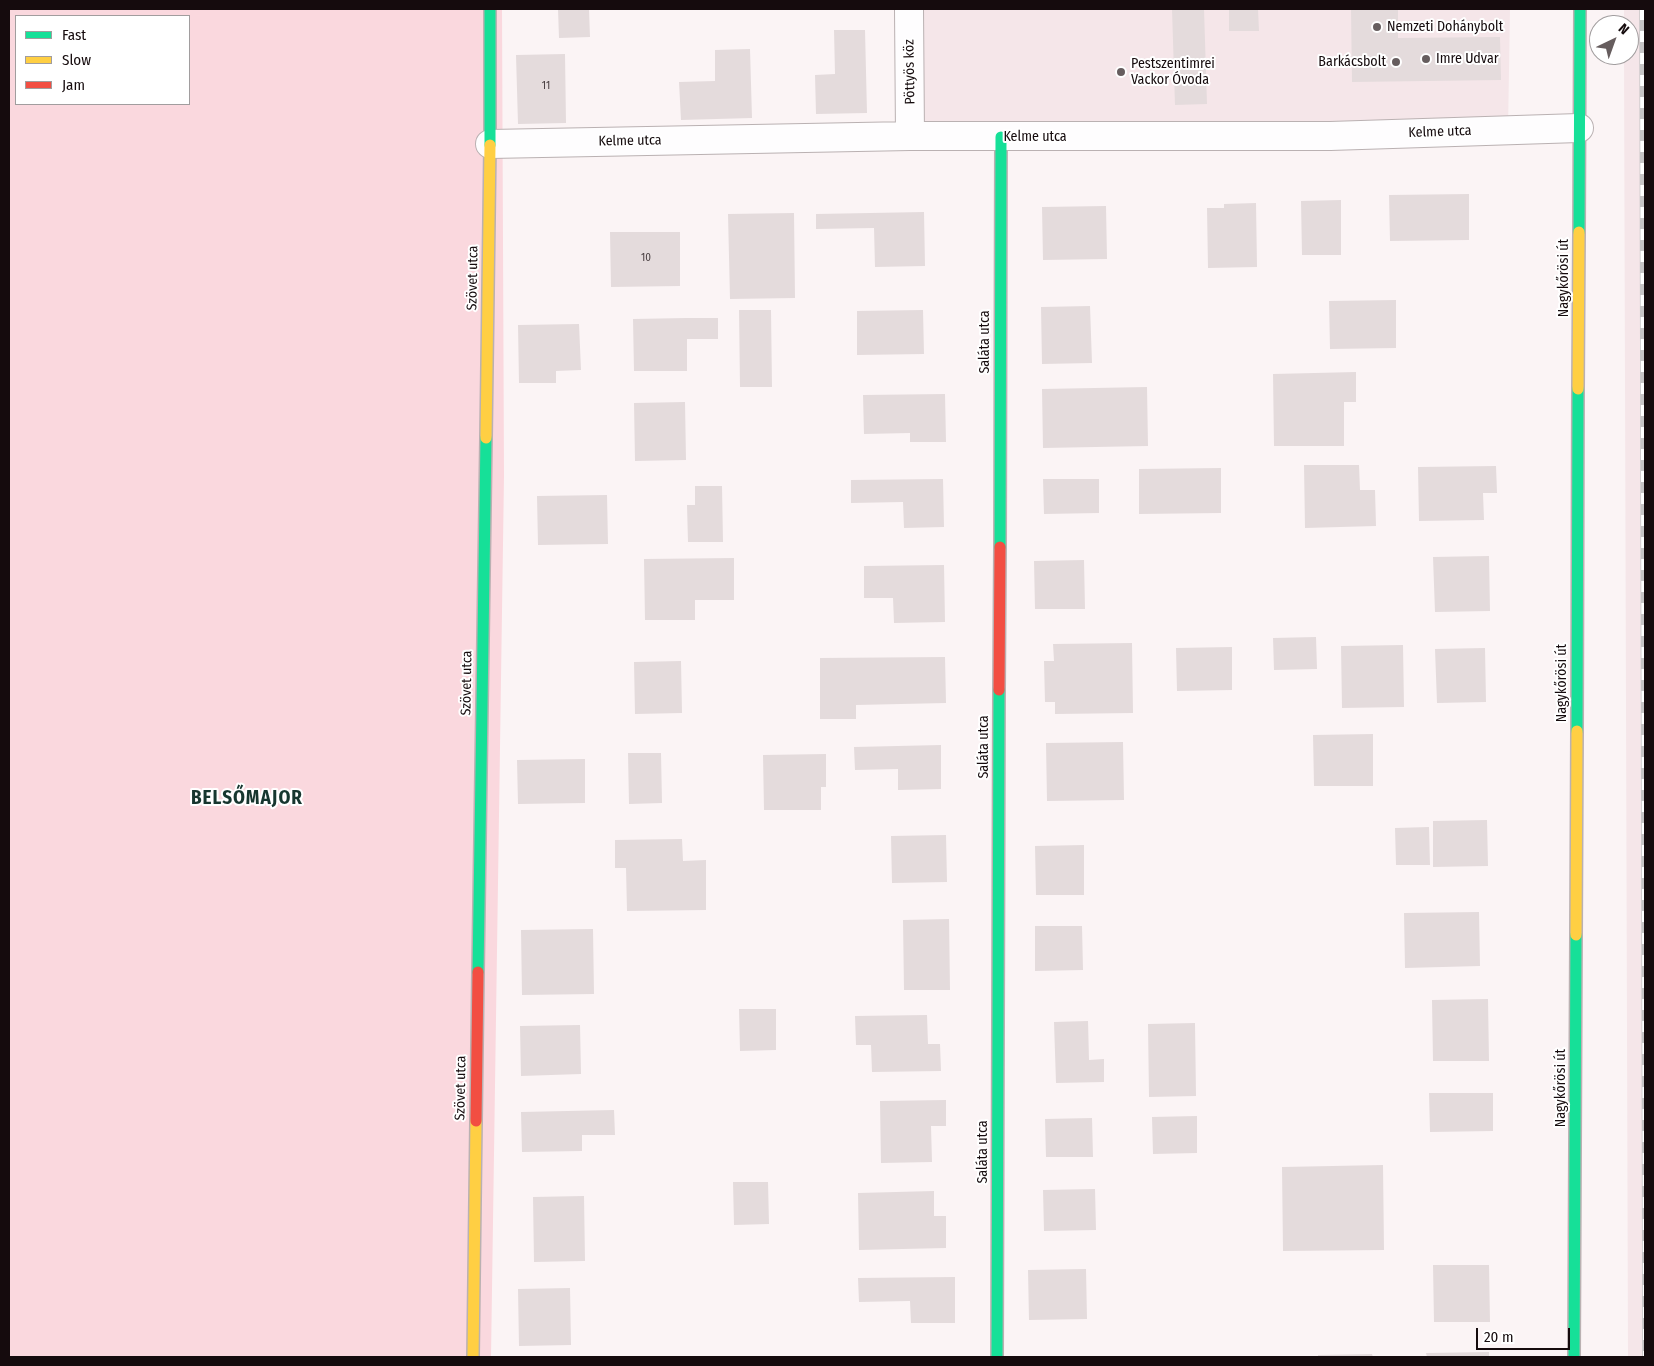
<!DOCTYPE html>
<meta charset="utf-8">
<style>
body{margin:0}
#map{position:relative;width:1654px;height:1366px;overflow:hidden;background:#fbf4f5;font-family:"Fira Sans Condensed",sans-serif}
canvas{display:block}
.frame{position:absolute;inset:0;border:10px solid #150b0d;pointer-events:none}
.legend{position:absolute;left:15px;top:15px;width:175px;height:90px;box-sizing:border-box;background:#fff;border:1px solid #a19d9e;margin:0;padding:6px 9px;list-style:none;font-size:15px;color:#150b0d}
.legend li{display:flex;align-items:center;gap:10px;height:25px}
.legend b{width:25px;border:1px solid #a19d9e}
.north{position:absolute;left:1589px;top:15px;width:50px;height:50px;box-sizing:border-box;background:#fff;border:1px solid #a19d9e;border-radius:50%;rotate:42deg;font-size:14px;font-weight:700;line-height:20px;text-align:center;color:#150b0d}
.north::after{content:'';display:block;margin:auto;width:18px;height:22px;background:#665d5e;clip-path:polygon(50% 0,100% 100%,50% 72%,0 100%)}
.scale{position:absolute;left:1476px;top:1328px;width:94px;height:22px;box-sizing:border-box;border:2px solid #150b0d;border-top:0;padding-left:6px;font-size:15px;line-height:18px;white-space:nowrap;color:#150b0d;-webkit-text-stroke:4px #fff;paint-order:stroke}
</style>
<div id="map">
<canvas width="1654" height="1366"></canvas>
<div class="frame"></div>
<ul class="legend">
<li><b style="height:6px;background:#16e098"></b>Fast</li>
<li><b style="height:6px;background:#ffcf43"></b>Slow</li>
<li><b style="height:6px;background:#f24e42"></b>Jam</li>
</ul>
<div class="north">N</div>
<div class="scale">20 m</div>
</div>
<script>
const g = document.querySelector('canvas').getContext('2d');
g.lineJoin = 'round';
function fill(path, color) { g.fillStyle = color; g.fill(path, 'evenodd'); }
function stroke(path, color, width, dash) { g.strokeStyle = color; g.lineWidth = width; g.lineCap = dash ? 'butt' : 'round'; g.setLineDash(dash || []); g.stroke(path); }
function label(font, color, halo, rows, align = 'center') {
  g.font = font + ' "Fira Sans Condensed",sans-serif'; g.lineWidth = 4; g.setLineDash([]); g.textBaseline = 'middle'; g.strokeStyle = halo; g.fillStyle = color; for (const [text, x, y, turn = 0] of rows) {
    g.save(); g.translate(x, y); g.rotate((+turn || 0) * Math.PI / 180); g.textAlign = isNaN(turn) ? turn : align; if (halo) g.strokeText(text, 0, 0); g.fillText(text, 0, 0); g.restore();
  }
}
fill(new Path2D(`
 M 909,9 L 1510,9 L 1508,130 L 910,136 Z
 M 1624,9 L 1645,9 L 1645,1357 L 1628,1357 L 1624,55 L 1629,55 L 1629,25 L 1624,25 Z`), '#f5e6e9');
fill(new Path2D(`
 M 9,9 L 502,9 L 504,476 L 491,1357 L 9,1357 ZM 16,16 L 189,16 L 189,104 L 16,104 Z`), '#fad8de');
fill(new Path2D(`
 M 558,9 L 589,9 L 590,37 L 559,38 Z
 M 1172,9 L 1204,9 L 1207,104 L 1175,105 Z
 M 1229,9 L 1258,9 L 1259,31 L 1229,31 Z
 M 1351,9 L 1398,9 L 1398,38 L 1500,37 L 1501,80 L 1352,82 Z
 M 834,30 L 865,30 L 867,113 L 816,114 L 815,75 L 835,74 Z
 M 750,49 L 752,118 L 681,120 L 679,82 L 715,81 L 715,50 Z
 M 565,54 L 566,123 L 518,124 L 516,55 Z
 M 1469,194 L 1469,240 L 1390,241 L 1389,195 Z
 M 1341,200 L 1341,255 L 1302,255 L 1301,201 Z
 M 1256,203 L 1257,267 L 1208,268 L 1207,208 L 1224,208 L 1224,204 Z
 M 1106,206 L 1107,259 L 1043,260 L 1042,207 Z
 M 924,212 L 925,266 L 875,267 L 874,228 L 816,229 L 816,214 Z
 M 794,213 L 795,298 L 730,299 L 728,214 Z
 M 610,232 L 680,232 L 680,286 L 611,287 Z
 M 1396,300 L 1396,348 L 1330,349 L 1329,301 Z
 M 1090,306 L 1092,363 L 1042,364 L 1041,307 Z
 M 739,310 L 771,310 L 772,387 L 740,387 Z
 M 923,310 L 924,354 L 857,355 L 857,311 Z
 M 686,318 L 718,318 L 718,339 L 687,339 L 687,371 L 634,371 L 633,319 Z
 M 579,324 L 581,370 L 556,371 L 556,383 L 519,383 L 518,325 Z
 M 1356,372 L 1356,402 L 1344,402 L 1344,446 L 1274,446 L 1273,374 Z
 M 1147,387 L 1148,446 L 1043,448 L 1042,389 Z
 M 945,394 L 946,442 L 910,442 L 910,433 L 864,434 L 863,395 Z
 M 685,402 L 686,460 L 635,461 L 634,403 Z
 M 1304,465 L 1359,465 L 1360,490 L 1375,490 L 1376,526 L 1305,528 Z
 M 1496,466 L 1497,493 L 1483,493 L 1484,520 L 1419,521 L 1418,467 Z
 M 1221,468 L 1221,513 L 1139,514 L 1139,469 Z
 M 943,479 L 944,527 L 904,528 L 903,502 L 851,503 L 851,480 Z
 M 1043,479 L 1099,479 L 1099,513 L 1044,514 Z
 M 695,486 L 722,486 L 723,542 L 688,542 L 687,505 L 695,505 Z
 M 607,495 L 608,544 L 538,545 L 537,496 Z
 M 1489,556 L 1490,611 L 1435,612 L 1433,557 Z
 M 734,558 L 734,600 L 695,600 L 695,620 L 645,620 L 644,559 Z
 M 1084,560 L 1085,609 L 1035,609 L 1034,561 Z
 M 944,565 L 945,622 L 894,623 L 893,598 L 864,598 L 864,566 Z
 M 1316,637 L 1317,669 L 1274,670 L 1273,638 Z
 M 1132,643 L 1133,713 L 1055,714 L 1055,702 L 1045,702 L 1044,661 L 1054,661 L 1053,644 Z
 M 1403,645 L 1404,707 L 1342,708 L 1341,646 Z
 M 1232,647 L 1232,690 L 1177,691 L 1176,648 Z
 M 1485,648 L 1486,702 L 1437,703 L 1435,649 Z
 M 945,657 L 946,703 L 856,705 L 856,719 L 820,719 L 820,658 Z
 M 681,661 L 682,713 L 635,714 L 634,662 Z
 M 1373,734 L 1373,786 L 1314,786 L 1313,735 Z
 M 1123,742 L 1124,800 L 1047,801 L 1046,743 Z
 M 941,745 L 941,789 L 898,790 L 898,769 L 855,770 L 854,747 Z
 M 628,753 L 661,753 L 662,803 L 629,804 Z
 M 826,754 L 826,787 L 821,787 L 821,810 L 764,810 L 763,755 Z
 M 585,759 L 585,803 L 518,804 L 517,760 Z
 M 1487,820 L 1488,866 L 1433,867 L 1433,821 Z
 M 1429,827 L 1430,865 L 1396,865 L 1395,828 Z
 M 946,835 L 947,882 L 892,883 L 891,836 Z
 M 682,839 L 683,861 L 706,860 L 706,910 L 627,911 L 626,868 L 615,868 L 615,840 Z
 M 1084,845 L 1084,895 L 1036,895 L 1035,846 Z
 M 1479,912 L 1480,966 L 1405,968 L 1404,913 Z
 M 949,919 L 950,990 L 904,990 L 903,920 Z
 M 1035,926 L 1082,926 L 1083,970 L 1035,971 Z
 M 593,929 L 594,994 L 522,995 L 521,930 Z
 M 1488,999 L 1489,1061 L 1433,1061 L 1432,1000 Z
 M 739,1009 L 776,1009 L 776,1050 L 740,1051 Z
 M 927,1015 L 928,1044 L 940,1044 L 941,1071 L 872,1072 L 871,1045 L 856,1045 L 855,1016 Z
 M 1088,1021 L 1089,1060 L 1104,1059 L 1104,1082 L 1056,1083 L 1054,1022 Z
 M 1195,1023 L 1196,1096 L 1149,1097 L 1148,1024 Z
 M 580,1025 L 581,1074 L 521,1076 L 520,1026 Z
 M 1429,1093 L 1493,1093 L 1493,1131 L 1430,1132 Z
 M 946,1100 L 946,1126 L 931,1126 L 932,1162 L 881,1163 L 880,1101 Z
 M 614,1110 L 615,1135 L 582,1135 L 582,1151 L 522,1152 L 521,1112 Z
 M 1197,1116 L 1197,1153 L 1153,1154 L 1152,1117 Z
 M 1092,1118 L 1093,1157 L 1046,1157 L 1045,1119 Z
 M 1383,1165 L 1384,1250 L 1283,1251 L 1282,1167 Z
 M 733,1182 L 768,1182 L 769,1224 L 734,1225 Z
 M 1095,1189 L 1096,1230 L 1044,1231 L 1043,1190 Z
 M 934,1191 L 934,1216 L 946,1216 L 946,1248 L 859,1250 L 858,1193 Z
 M 584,1196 L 585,1261 L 534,1262 L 533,1197 Z
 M 1433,1265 L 1489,1265 L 1490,1322 L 1434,1322 Z
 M 1086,1269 L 1087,1319 L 1029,1320 L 1028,1270 Z
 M 955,1277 L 955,1323 L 911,1323 L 910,1301 L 859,1302 L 858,1278 Z
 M 570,1288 L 571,1345 L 519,1346 L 518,1289 Z
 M 1489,1352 L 1489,1357 L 1427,1357 L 1426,1353 Z
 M 1372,1354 L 1373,1357 L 1318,1357 L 1318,1355 Z`), '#e4dbdc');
const street = new Path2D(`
 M 909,9 L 910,136
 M 490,144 L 910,136 L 1330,136 L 1579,128`);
const fast = new Path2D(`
 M 490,145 L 490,9
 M 1579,232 L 1580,9
 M 1000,547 L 1001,137
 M 1577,731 L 1578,389
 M 478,972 L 486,438
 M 997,1357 L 999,690
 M 1574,1357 L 1576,935`);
const slow = new Path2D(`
 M 1578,389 L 1579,232
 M 486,438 L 490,145
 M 1576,935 L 1577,731
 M 473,1357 L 476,1121`);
const jam = new Path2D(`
 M 999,690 L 1000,547
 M 476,1121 L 478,972`);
stroke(street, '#bab1b2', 30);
stroke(fast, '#bab1b2', 14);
stroke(slow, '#bab1b2', 14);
stroke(jam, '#bab1b2', 14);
stroke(street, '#fefdfe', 28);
stroke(fast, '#16e098', 11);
stroke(slow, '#ffcf43', 11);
stroke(jam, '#f24e42', 11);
const rail = new Path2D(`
 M 1642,9 L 1645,1357`);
stroke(rail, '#c6c4c5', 5.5);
stroke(rail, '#fff', 4, [11]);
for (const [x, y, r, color] of [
 [1377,27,5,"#665d5e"],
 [1426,59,5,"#665d5e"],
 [1396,62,5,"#665d5e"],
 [1121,72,5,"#665d5e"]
]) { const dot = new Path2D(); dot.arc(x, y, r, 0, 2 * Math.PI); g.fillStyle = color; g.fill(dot); stroke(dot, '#fff', 2); }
label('11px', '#4b4143', null, [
 ["11",546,86],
 ["10",646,258]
]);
label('14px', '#150b0d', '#fff', [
 ["Nemzeti Dohánybolt",1387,27],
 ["Imre Udvar",1436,59],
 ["Barkácsbolt",1386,62,"right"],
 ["Pestszentimrei",1131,64],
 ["Vackor Óvoda",1131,80]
], 'left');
label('14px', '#150b0d', '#fff', [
 ["Pöttyös köz",910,72,-91],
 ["Kelme utca",1440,132,-2],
 ["Kelme utca",1035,137],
 ["Kelme utca",630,141,-1],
 ["Szövet utca",473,278,-89],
 ["Nagykőrösi út",1564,278,-90],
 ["Saláta utca",985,342,-90],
 ["Szövet utca",467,683,-89],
 ["Nagykőrösi út",1562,683,-90],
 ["Saláta utca",984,747,-90],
 ["Szövet utca",461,1088,-89],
 ["Nagykőrösi út",1561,1088,-90],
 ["Saláta utca",983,1152,-90]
]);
g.letterSpacing = '1px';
label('bold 19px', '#16362f', '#fff', [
 ["BELSŐMAJOR",247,799]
]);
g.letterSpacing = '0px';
</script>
